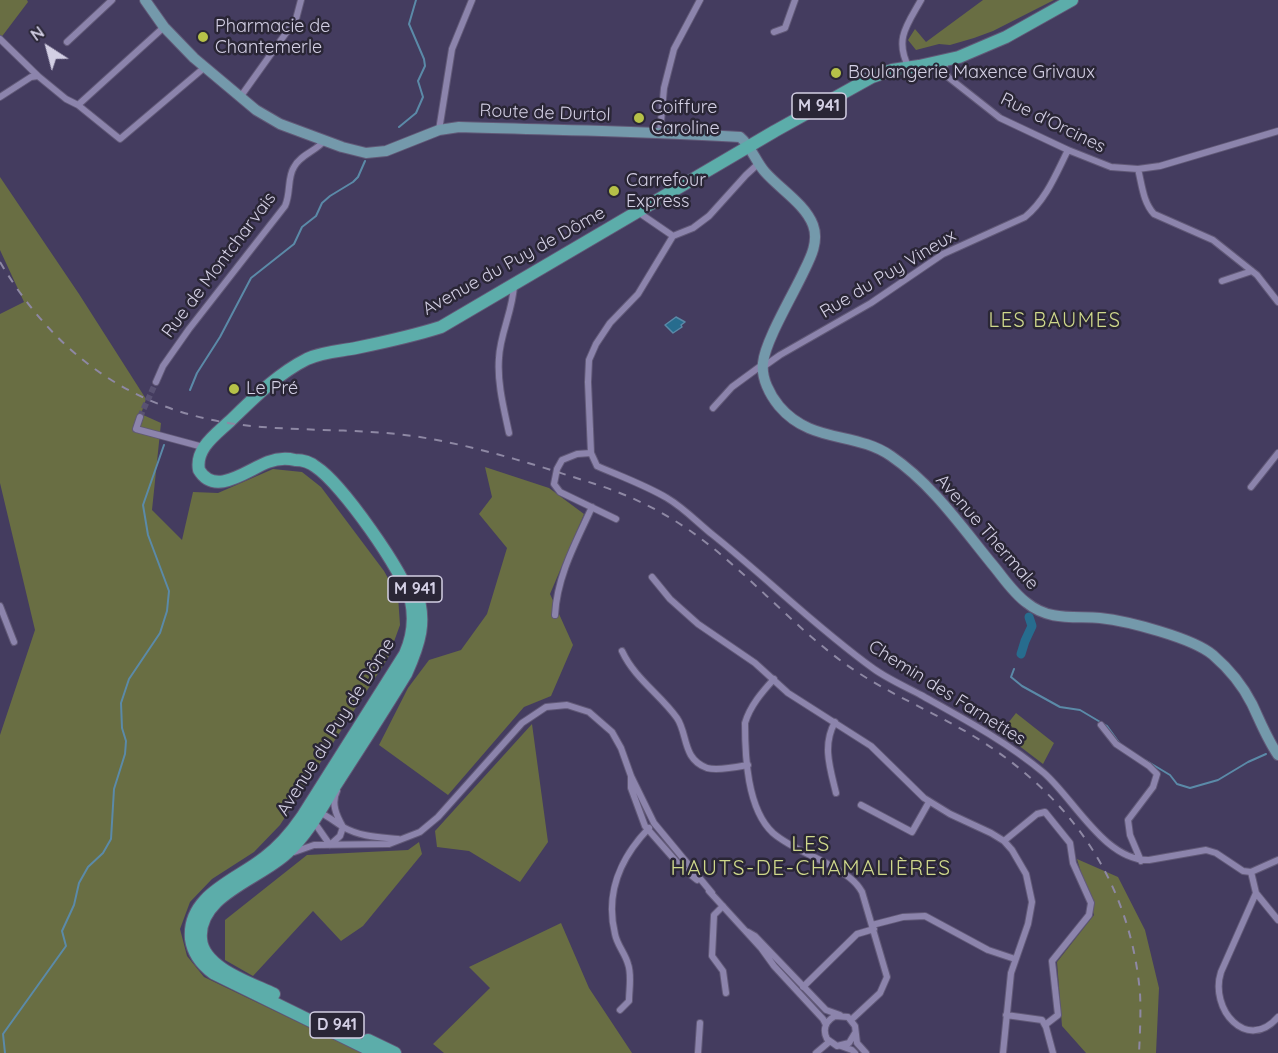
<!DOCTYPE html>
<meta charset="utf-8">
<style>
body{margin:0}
#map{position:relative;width:1278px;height:1053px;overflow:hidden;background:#443c5f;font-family:Quicksand,sans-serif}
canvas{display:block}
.north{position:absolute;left:18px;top:18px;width:60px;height:60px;-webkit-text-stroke:4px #2a2636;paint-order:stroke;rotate:324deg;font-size:16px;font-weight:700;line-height:24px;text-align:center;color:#d3cfe4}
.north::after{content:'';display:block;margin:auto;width:21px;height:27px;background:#d3cfe4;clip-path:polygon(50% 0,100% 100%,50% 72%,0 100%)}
</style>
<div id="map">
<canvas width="1278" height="1053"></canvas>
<div class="north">N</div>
</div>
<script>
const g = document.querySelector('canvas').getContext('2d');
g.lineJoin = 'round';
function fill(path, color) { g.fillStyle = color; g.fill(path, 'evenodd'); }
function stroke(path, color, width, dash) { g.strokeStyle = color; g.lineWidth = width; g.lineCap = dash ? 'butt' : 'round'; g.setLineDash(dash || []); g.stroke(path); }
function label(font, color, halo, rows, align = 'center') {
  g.font = font + ' Quicksand,sans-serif'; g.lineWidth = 5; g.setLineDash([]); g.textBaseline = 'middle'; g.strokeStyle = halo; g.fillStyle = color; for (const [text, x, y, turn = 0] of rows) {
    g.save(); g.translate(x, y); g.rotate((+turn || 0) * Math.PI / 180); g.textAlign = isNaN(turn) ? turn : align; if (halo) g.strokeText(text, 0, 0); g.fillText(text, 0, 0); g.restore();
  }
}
fill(new Path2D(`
 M 0,0 L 27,0 L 28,2 L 0,39 Z
 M 983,0 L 1054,0 L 993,31 L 974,38 L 950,45 L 939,44 L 916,50 L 908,40 L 915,29 L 926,42 Z
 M 0,177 L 79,294 L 146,399 L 141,414 L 161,423 L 152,510 L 182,540 L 193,492 L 218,493 L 273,469 L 302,472 L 321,487 L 384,571 L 398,596 L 400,625 L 388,658 L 280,825 L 254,852 L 212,879 L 190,902 L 180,929 L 187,956 L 204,977 L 362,1053 L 0,1053 L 0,735 L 35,630 L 0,483 L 0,314 L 24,302 L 0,250 Z
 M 485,467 L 549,488 L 584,514 L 550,594 L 573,645 L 551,696 L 524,707 L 448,795 L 379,745 L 408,688 L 429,660 L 461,650 L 487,614 L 507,548 L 479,514 L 492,497 Z
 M 1016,713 L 1054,743 L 1043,764 L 1001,732 Z
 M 532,724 L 548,842 L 520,882 L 469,851 L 437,847 L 435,831 Z
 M 419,842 L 422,854 L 363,926 L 341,941 L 313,911 L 253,976 L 225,960 L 225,920 L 307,855 L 408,850 Z
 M 1077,859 L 1118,877 L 1145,930 L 1159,988 L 1156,1053 L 1086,1053 L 1062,1026 L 1057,962 L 1094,915 Z
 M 561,923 L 589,988 L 632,1053 L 444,1053 L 433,1044 L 490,988 L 469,967 Z`), '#696e43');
const water = new Path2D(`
 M 676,317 L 685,322 L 681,325 L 682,327 L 673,333 L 665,325 Z`);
fill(water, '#276c8e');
stroke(water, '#5b8aa8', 1.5);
stroke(new Path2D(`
 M 399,127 L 416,113 L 423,97 L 418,81 L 425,66 L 424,59 L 409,24 L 416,0
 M 190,390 L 197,373 L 220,337 L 251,278 L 294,244 L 302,227 L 316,216 L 322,203 L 330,196 L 353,182 L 358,177 L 365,161
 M 1014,669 L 1011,677 L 1022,686 L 1060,707 L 1080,710 L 1107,726 L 1120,744
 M 1145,760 L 1170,775 L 1177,784 L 1190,788 L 1218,780 L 1248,762 L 1266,754
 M 5,1053 L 3,1034 L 66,946 L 62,931 L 74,905 L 79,883 L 88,867 L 103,853 L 111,839 L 114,789 L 125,754 L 126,741 L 122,728 L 121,703 L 129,679 L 160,633 L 167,611 L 169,591 L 148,535 L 143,505 L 164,445`), '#5b8aa8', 2);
stroke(new Path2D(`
 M 1021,654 L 1025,641 L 1032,626 L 1029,617`), '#276c8e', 9);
stroke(new Path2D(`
 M 140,417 L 156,382`), '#595273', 6, [6, 3]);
const street = new Path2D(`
 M 774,32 L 785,28 L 795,0
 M 0,39 L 38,76
 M 67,42 L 112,0
 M 946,61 L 944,69 L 948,77 L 1000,118 L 1068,150 L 1111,167 L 1138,169 L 1160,166 L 1278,131
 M 909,68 C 894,39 907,25 921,0
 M 241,96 L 296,19 L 301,0
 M 0,97 L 31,77 L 38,76 L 66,99 L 78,105 L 164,27
 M 78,105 L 120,139 L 205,67
 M 439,130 L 452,49 L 472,0
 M 660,133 L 664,88 L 674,49 L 700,0
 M 758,164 L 746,175 L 709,216 L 693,228 L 673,236 L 638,294 L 610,323 L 596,344 L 589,360 L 588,382 L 591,453 L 597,466 C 620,476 645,485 667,498 C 684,508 698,523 713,535 C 768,579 817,628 874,669 C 888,679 906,687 921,695 C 964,719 1007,742 1044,773 C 1074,799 1105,861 1149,860 L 1206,850 L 1216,853 L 1243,871 L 1251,872 L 1278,860
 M 1138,169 C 1142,185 1143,202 1154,214 L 1213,240 L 1257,275 L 1278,302
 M 638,212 L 673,236
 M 1222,281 L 1252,271
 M 763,367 L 780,355 L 871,303 L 943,254 L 1025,217 C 1046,200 1056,174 1068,150
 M 156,382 L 163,366 L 189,329 L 285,206 C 291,193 287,178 294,167 C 300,155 316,151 324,141
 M 713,408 L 732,387 L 762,365
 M 140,417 L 136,429 L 203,447
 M 509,433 C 504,409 497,383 499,358 C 500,333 513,311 514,285
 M 591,453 L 577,454 L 562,460 L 557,469 L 554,484 L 560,492 L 616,519
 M 1251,487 L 1278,453
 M 652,577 L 670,599 L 698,624 L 755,663 L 788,693 L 871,746 L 924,798 L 950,814 L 991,833 L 1004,841 L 1012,850 L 1026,874 L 1032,902 L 1028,924 L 1011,973 L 1003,1053
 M 0,606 L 14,642
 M 555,615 C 557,576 576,542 592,507
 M 622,651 C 635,679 660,694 677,718 C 688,734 682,759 707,768 C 718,771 737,767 748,765
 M 774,679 C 762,692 750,706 745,723 C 745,756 747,809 773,833 C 788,846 809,854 826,863 C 839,871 854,877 862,892 L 887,977 L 880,993 L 851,1020
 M 835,722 C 822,745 830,768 836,793
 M 1101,725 L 1116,744 L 1149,766 L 1157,774 L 1153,787 L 1128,820 L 1130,835 L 1141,861
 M 631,776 L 631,788 L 645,826 L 682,868 L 697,880
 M 861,805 L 912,832 L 929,802
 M 318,812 C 327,815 335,822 343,827 C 361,837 378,837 398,839
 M 314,822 L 330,845 L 340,836 L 343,827 C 336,815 331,803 337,791
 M 1004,841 L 1037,814 L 1045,812 L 1070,843 L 1073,863 L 1091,903 L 1089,915 L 1052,961 L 1058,1015 L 1045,1025
 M 294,852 L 314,845 L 389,844 L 420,832 L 438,817 L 522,723 L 546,707 L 567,705 L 589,712 L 612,732 L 621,748 L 631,776 L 654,823 L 712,893
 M 1251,872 L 1256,893 L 1278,920
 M 709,891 L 761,948 L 774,966 L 823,1019 L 826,1025
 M 1256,893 L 1221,972 C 1209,1009 1247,1053 1278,1017
 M 723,906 L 714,915 L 712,956 L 723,971 L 726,993
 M 872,925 L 903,917 L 925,916 L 988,950 L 1015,959
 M 748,932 L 755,936 L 826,1010 L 840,1015
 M 803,987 L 857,934 L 874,929
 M 620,1010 L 629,1001 C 629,989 632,975 628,964 C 625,953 617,945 615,934 C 605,893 621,857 649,828
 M 1006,1015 L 1042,1020 L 1046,1027 L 1053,1053
 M 855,1033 L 849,1043 L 837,1046 L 827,1039 C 822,1029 826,1021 835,1016 L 848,1017 L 855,1026 L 857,1043 L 866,1053
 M 841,1046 L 852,1050 L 855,1053
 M 698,1053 L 700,1023
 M 816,1053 L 829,1042`);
const secondary = new Path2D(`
 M 145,0 L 164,27 L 194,58 L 256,110 L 280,124 L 342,147 L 366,153 L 386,151 L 439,130 L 459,127 C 553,130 647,131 740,137 C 751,146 756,162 765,172 C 780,189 805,204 813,225 C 819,241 811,257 804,271 C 794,293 765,341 763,363 C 761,378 770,395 779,406 C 811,444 855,431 891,456 C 932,484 961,526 992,564 C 1003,577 1013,593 1027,603 C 1049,621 1074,616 1100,618 C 1128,621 1193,638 1213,655 C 1228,668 1243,686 1252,704 C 1260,721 1267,739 1278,755`);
const primary = new Path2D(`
 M 274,994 C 251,983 203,968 201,939 C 197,895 260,879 287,853 C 307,835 321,809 335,786 C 359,749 383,712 406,674 C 419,645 428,620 415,589
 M 368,1040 L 395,1053
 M 376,1053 L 213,973 C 201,964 193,954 191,939 C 187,895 237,880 264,858 C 279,847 291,833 302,817 L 405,654 C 413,636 415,620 411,601 C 404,572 341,483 316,467 C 310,462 302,460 295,460 C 286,458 276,459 268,462 C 247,470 215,497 199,470 C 195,449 215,435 229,422 C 253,399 277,374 307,359 C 322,352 341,351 356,348 C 385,342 413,336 441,327 L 775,131 L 872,77 L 892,70 L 919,66 L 959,57 L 1006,37 L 1072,0`);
stroke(street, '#615977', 8);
stroke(secondary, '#615977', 12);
stroke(primary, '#615977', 14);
stroke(street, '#8c84ac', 6);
stroke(secondary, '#7499ab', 10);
stroke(primary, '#5cadaa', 12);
stroke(new Path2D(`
 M 0,262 C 60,363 145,418 262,427 C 312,431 363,429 413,436 C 474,445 536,465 595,484 C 629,495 660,510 689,530 C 745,569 789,623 844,663 C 884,692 932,711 975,737 C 1069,795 1130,880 1140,993 C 1141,1013 1140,1033 1139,1053`), '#8e88a4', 2, [8, 8]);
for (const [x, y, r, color] of [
 [203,37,6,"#b6c148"],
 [836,73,6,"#b6c148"],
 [639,118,6,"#b6c148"],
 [614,191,6,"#b6c148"],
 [234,389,6,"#b6c148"]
]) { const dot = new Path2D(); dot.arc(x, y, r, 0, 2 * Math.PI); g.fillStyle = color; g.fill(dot); stroke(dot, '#2a2636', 2); }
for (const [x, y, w] of [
 [819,106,54],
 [415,589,54],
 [337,1025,54]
]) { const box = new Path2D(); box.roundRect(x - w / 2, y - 13, w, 26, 4.5); g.fillStyle = '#2a2636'; g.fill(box); stroke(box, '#d3cfe4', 1.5); }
label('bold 16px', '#d3cfe4', null, [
 ["M 941",819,106],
 ["M 941",415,589],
 ["D 941",337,1025]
]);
label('18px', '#d3cfe4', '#2a2636', [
 ["Pharmacie de",215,27],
 ["Chantemerle",215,48],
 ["Boulangerie Maxence Grivaux",848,73],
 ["Coiffure",651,108],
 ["Caroline",651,129],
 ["Carrefour",626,181],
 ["Express",626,202],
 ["Le Pré",246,389]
], 'left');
label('18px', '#d3cfe4', '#2a2636', [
 ["Route de Durtol",545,113,2],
 ["Rue d'Orcines",1053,123,26],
 ["Avenue du Puy de Dôme",514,261,-29],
 ["Rue de Montcharvais",219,265,-53],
 ["Rue du Puy Vineux",888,274,-31],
 ["Avenue Thermale",987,532,49],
 ["Chemin des Farnettes",947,693,32],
 ["Avenue du Puy de Dôme",336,727,-58]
]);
g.letterSpacing = '1.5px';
label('20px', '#cfd88b', '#2a2636', [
 ["LES BAUMES",1055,321]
]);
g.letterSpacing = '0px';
g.letterSpacing = '1.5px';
label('21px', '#cfd88b', '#2a2636', [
 ["LES",811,845],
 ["HAUTS-DE-CHAMALIÈRES",811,869]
]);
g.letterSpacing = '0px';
</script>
